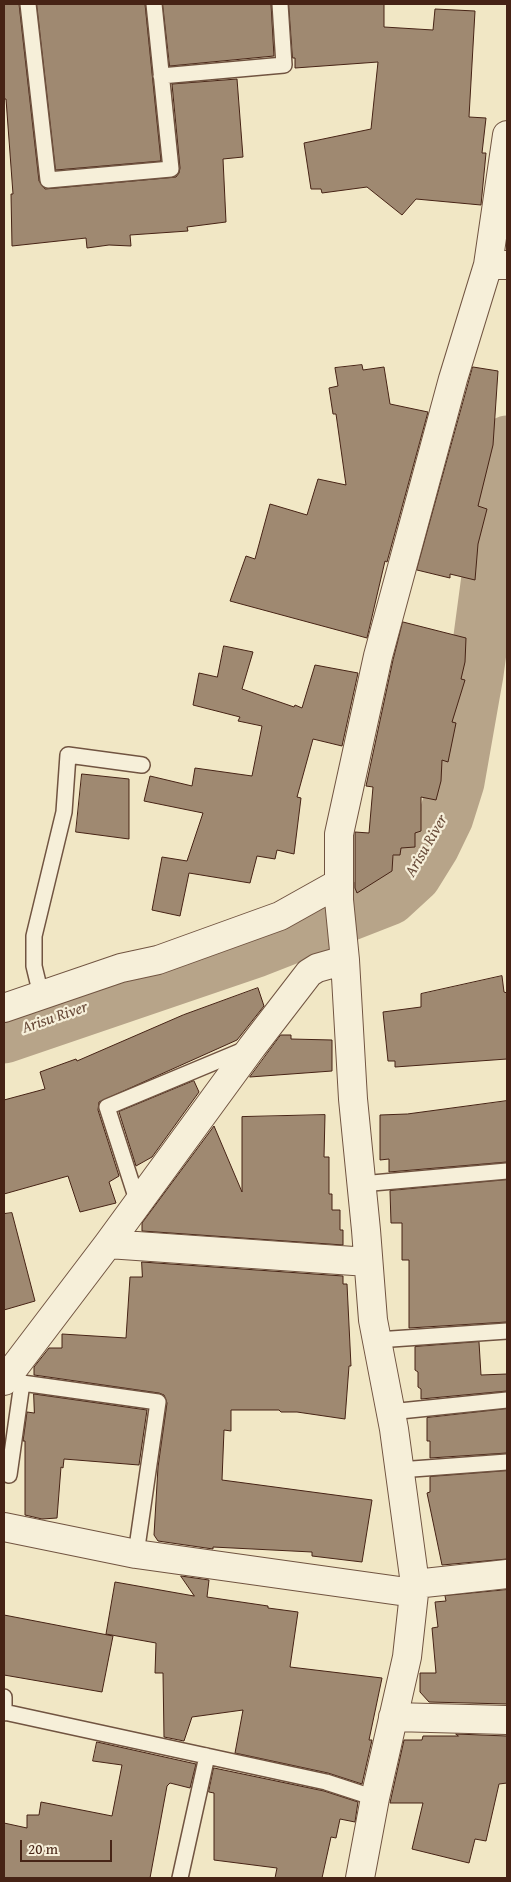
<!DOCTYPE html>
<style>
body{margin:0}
#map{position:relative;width:511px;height:1882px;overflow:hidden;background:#f1e7c5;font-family:"Gentium Book Plus",serif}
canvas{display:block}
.frame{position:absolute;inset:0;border:5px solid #462315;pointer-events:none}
.scale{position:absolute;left:20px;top:1840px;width:92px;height:22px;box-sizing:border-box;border:2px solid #462315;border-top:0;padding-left:6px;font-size:15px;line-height:18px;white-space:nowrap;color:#462315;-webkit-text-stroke:4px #f6efd9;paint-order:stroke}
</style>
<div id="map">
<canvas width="511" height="1882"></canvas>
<div class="frame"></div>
<div class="scale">20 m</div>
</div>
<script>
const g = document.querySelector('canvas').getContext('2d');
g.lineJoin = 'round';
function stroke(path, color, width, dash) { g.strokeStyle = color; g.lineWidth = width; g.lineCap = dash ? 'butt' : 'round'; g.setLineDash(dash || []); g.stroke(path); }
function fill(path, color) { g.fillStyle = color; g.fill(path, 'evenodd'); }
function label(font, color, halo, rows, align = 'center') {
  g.font = font + ' "Gentium Book Plus",serif'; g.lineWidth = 4.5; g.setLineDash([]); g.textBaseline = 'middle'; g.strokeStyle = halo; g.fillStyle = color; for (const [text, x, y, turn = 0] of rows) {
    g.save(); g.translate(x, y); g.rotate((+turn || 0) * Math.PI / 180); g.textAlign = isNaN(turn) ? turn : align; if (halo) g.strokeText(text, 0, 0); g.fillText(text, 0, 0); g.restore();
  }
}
stroke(new Path2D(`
 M 4,1036 L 256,950 L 389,898 L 414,875 L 432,846 L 446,817 L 457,782 L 476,674 L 507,443`), '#b7a489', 55);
const building = new Path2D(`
 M 4,4 L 19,4 L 39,181 L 45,189 L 176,177 L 179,173 L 180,168 L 172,84 L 237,79 L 243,157 L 223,159 L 226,222 L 187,227 L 188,231 L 130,235 L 131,246 L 109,245 L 87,248 L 86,238 L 12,246 L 11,194 L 13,194 L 6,99 L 4,99 Z
 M 37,4 L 145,4 L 161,161 L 56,170 Z
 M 163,4 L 271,4 L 274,56 L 170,66 Z
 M 289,4 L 384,4 L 384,27 L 433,30 L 435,9 L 475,11 L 469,117 L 486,118 L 482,153 L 486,153 L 481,205 L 416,199 L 402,215 L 367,187 L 322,193 L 321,189 L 311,189 L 304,143 L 371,129 L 378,62 L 295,68 L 295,58 L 293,58 Z
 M 362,365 L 363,370 L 384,367 L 390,404 L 428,412 L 387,562 L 385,561 L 367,638 L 230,601 L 246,556 L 255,559 L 270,504 L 307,515 L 318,479 L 346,485 L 336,414 L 333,414 L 329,388 L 338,386 L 335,368 Z
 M 473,367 L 498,371 L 493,445 L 478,506 L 487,509 L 478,544 L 475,580 L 450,574 L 450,578 L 417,570 Z
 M 403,622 L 466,638 L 465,662 L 461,679 L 465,680 L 452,722 L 456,723 L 448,762 L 442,760 L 441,781 L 436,800 L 421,797 L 421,831 L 415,833 L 415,847 L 401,848 L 400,855 L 393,855 L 392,871 L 357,893 L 355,888 L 355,832 L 369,833 L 373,787 L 366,786 L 393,660 Z
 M 224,646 L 253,652 L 242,689 L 294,707 L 295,705 L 302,708 L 315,665 L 358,673 L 342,746 L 313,739 L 297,797 L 301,798 L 294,854 L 277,850 L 275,859 L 257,856 L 250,883 L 189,873 L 180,916 L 152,910 L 162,857 L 187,861 L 203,813 L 144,801 L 150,776 L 192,786 L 195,768 L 252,776 L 262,726 L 238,721 L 240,717 L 193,705 L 199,673 L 217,677 Z
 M 82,774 L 129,779 L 129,839 L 76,832 Z
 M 502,976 L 504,992 L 507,993 L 507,1059 L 395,1067 L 395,1061 L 388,1061 L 383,1012 L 421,1007 L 421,994 Z
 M 258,988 L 264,1006 L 237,1040 L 99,1102 L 98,1110 L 119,1176 L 109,1182 L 116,1203 L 80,1212 L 68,1176 L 4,1194 L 4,1100 L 45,1089 L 40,1072 L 76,1059 L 77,1061 L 183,1015 Z
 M 281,1035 L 291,1035 L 291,1039 L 332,1040 L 332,1071 L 250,1077 Z
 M 194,1081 L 199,1092 L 152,1157 L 136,1166 L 119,1112 Z
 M 507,1101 L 507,1162 L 389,1172 L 389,1159 L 380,1160 L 380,1115 L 407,1114 Z
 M 325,1115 L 324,1157 L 329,1157 L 329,1194 L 332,1194 L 332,1210 L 340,1210 L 340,1230 L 343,1230 L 343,1245 L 142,1231 L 142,1223 L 214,1126 L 242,1192 L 242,1117 Z
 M 507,1180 L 507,1322 L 409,1328 L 409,1260 L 402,1260 L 402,1223 L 391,1223 L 390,1191 Z
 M 12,1213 L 35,1301 L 4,1310 L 4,1214 Z
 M 142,1262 L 343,1276 L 343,1284 L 347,1284 L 351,1366 L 349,1366 L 345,1419 L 297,1412 L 281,1412 L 279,1410 L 231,1410 L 231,1431 L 224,1430 L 222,1480 L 372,1500 L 362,1562 L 312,1556 L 312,1552 L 213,1547 L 213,1549 L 158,1541 L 154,1535 L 158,1467 L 167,1403 L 164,1395 L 159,1393 L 34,1375 L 34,1367 L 49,1348 L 62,1348 L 62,1334 L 126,1338 L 130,1277 L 142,1277 Z
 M 479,1342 L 481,1375 L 507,1374 L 507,1391 L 421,1399 L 421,1389 L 418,1387 L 418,1372 L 415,1370 L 415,1347 Z
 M 34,1394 L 147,1410 L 139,1465 L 64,1459 L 63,1468 L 61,1467 L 57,1518 L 42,1519 L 25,1515 L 25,1441 L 23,1441 L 27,1412 L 34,1413 Z
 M 507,1409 L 507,1453 L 430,1458 L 430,1441 L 427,1441 L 427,1418 Z
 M 507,1471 L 507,1559 L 442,1565 L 427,1493 L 430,1492 L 430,1477 Z
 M 181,1576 L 209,1580 L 207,1597 L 268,1606 L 268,1608 L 298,1612 L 290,1667 L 382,1678 L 369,1740 L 372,1740 L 362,1784 L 328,1773 L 235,1753 L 243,1710 L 192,1717 L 184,1741 L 164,1737 L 163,1673 L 155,1673 L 156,1643 L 106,1634 L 115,1582 L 194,1596 Z
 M 507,1590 L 507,1704 L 429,1702 L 420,1692 L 420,1673 L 436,1673 L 432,1628 L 438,1627 L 435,1602 L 446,1601 L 445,1596 Z
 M 4,1615 L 113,1636 L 102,1692 L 4,1675 Z
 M 456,1734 L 507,1736 L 507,1783 L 499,1784 L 486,1841 L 475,1839 L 469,1863 L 412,1849 L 423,1803 L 390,1803 L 404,1740 L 422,1740 L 423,1736 L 458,1736 Z
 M 97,1742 L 196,1764 L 190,1788 L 170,1783 L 167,1786 L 150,1878 L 4,1878 L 4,1823 L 27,1828 L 27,1815 L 39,1815 L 41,1802 L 112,1816 L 122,1765 L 93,1761 Z
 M 214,1768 L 324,1791 L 358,1802 L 355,1822 L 340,1819 L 336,1838 L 331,1837 L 322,1878 L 275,1878 L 277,1868 L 214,1860 L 214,1793 L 209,1792 Z`);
fill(building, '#9f8971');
stroke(building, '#462315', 1);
const lane = new Path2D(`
 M 28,4 L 48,180 L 171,169 L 154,4
 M 161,76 L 284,65 L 280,4
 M 41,995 L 34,966 L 34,936 L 64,812 L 68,755 L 142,765
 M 361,1184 L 507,1171
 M 138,1203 L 107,1107 L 246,1049
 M 377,1340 L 507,1331
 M 8,1377 L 22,1383 L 158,1402 L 136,1554
 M 390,1412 L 507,1400
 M 399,1470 L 507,1462
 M 9,1475 L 22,1383
 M 4,1697 L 4,1713
 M 4,1712 L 326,1782 L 375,1798
 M 180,1878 L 207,1756`);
const street = new Path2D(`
 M 488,265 L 507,135
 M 4,1008 L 121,968 L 158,960 L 280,916 L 339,883
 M 108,1244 L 368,1262
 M 4,1381 L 108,1244 L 252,1047 L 309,973 L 317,968 L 345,960
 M 4,1527 L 136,1554 L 414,1593
 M 415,1584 L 507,1574
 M 393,1717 L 507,1720
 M 360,1878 L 375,1798 L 407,1657 L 415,1584 L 394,1429 L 373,1320 L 366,1230 L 353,1099 L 345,960 L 339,900 L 339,834 L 378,656 L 453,379 L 488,265 L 507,265`);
stroke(lane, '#715441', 18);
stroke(street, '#715441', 30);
stroke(lane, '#f6efd9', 15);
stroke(street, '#f6efd9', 28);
label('italic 16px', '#684a38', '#f6efd9', [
 ["Arisu River",427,846,-60],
 ["Arisu River",55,1018,-19]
]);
</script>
